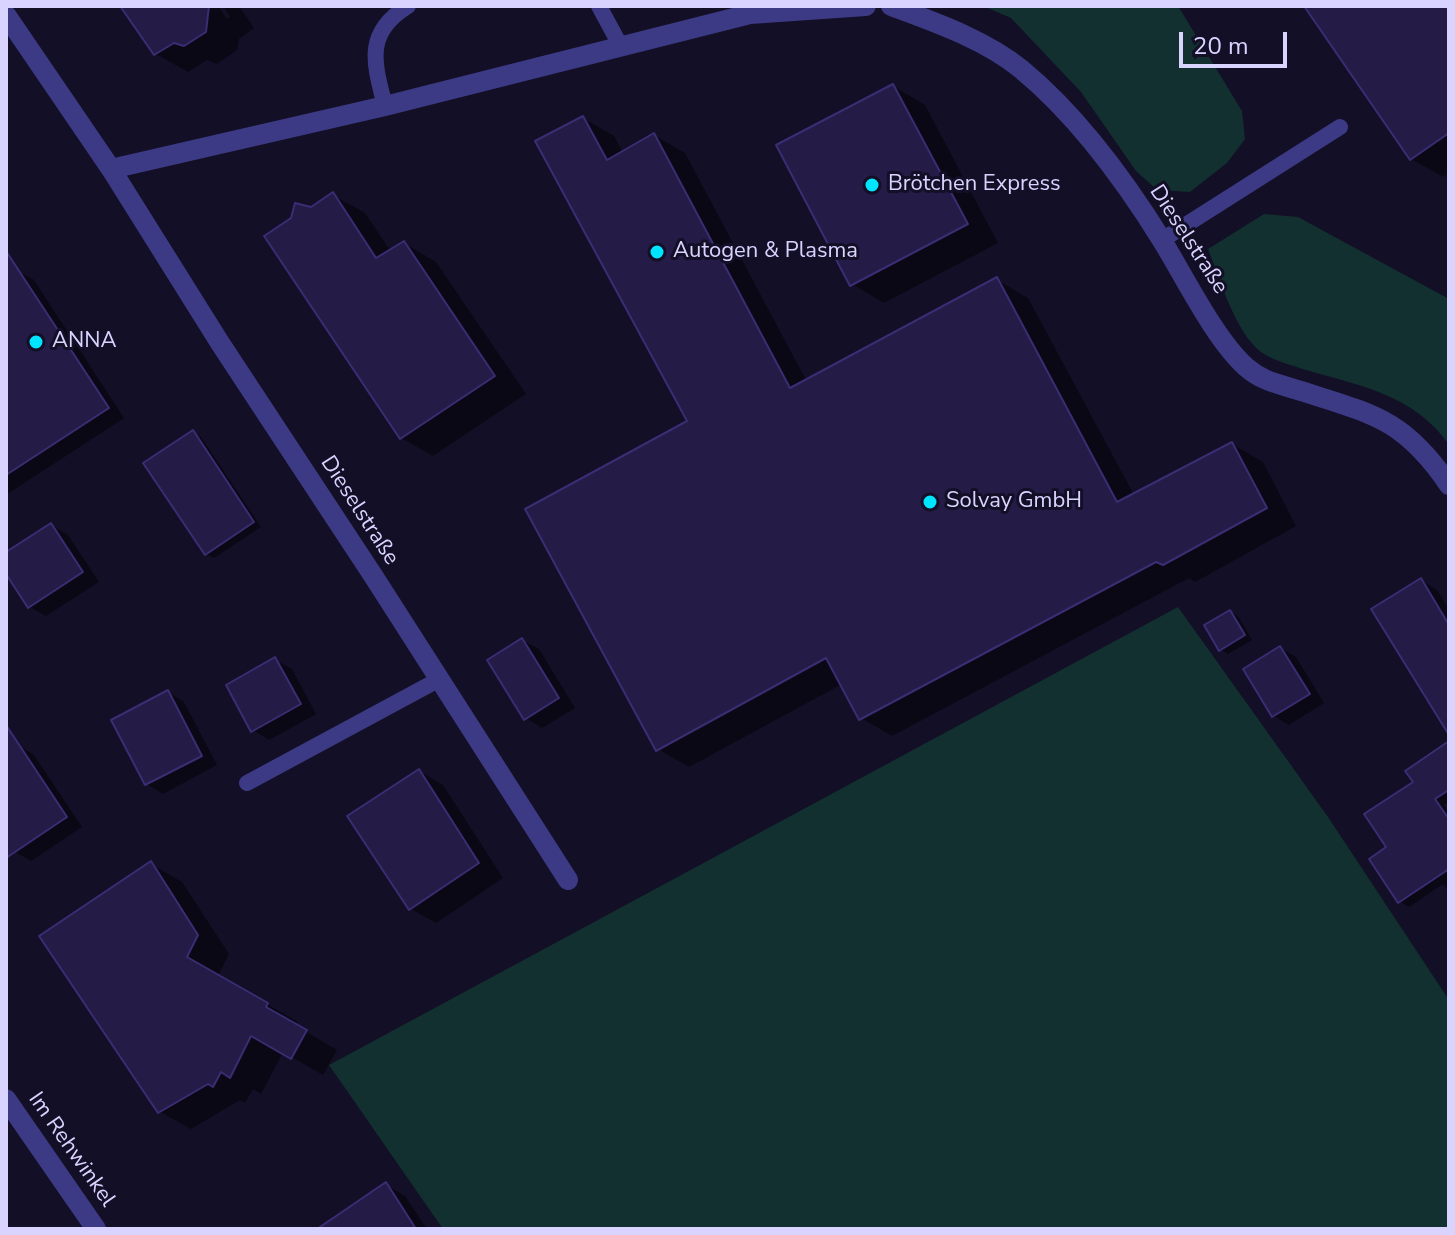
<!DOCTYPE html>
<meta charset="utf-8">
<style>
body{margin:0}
#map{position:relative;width:1455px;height:1235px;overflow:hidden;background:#130f26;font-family:"Nunito Sans",sans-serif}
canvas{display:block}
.frame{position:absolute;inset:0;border:8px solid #d9d4ff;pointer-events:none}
.scale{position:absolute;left:1179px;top:32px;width:108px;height:36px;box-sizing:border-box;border:4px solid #d9d4ff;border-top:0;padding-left:10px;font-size:24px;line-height:28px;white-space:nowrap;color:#d9d4ff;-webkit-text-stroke:6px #130f26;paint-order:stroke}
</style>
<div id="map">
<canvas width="1455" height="1235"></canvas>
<div class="frame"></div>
<div class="scale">20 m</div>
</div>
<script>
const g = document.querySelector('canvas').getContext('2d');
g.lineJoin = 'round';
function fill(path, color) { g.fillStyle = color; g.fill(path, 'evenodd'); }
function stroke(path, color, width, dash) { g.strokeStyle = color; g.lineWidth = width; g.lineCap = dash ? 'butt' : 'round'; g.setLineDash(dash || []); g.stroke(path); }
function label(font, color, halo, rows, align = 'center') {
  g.font = font + ' "Nunito Sans",sans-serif'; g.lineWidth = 6; g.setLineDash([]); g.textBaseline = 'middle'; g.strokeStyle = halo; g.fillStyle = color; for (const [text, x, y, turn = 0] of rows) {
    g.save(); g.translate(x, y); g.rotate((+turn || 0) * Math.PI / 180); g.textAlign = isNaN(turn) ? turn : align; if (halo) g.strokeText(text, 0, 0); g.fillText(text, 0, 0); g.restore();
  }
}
fill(new Path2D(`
 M 983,6 L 1178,6 L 1242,111 L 1245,139 L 1227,163 L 1190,192 L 1157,190 L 1136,171 L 1081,92 L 1011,18 Z
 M 1264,214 L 1298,217 L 1449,299 L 1449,445 C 1415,395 1361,386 1306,370 C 1291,365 1274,361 1261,352 C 1235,332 1220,279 1208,249 Z
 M 1178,607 L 1328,817 L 1449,1000 L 1449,1229 L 443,1229 L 329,1065 Z`), '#12302f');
fill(new Path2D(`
 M 131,6 L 218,6 L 227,19 L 230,17 L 223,6 L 239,6 L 254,28 L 239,39 L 237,50 L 217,64 L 207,60 L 188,72 L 156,54 Z
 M 1307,6 L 1449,6 L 1449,173 L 1443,177 L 1411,159 Z
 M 893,86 L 925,105 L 998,243 L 884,303 L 852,284 Z
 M 583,118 L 614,136 L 623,153 L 654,135 L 685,153 L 807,382 L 997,280 L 1028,298 L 1134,495 L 1232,444 L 1263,462 L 1296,526 L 1195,582 L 1189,578 L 892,736 L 861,718 L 842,684 L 689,767 L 658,749 L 690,422 Z
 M 333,195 L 365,213 L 391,252 L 404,243 L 436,262 L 526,394 L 433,456 L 401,438 Z
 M 18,271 L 34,280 L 124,418 L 6,495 L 6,278 Z
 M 193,433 L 201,437 L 261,527 L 214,558 L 206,554 Z
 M 51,525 L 68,535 L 99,582 L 46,616 L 30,607 L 6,570 L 6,555 Z
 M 1421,580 L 1437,590 L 1449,609 L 1449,711 Z
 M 1230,612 L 1238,616 L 1252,640 L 1228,654 L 1220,649 Z
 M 522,640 L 539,649 L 575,708 L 542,728 L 526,718 Z
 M 1280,648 L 1296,657 L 1324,703 L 1289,725 L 1274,716 Z
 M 275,660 L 292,669 L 316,714 L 269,740 L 253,730 Z
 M 168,692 L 184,702 L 217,765 L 163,794 L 147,784 Z
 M 1449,743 L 1449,801 L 1444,805 L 1449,812 L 1449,892 L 1443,884 L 1409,907 L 1399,901 L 1389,847 L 1416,783 Z
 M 18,745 L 34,755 L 82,827 L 31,861 L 15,852 L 6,838 L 6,753 Z
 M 419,771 L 443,785 L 503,878 L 436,923 L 411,909 Z
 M 151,864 L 182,882 L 229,954 L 218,976 L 298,1022 L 296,1026 L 337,1050 L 323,1075 L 283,1052 L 261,1094 L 253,1089 L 245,1103 L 240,1100 L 191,1129 L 159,1111 Z
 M 386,1185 L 405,1196 L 427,1229 L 319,1229 Z`), '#0007');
const building = new Path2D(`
 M 120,6 L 209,6 L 206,32 L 184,46 L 174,43 L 154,55 Z
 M 1304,6 L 1449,6 L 1449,133 L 1410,160 Z
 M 893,84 L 968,224 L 850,286 L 776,145 Z
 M 583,116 L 607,160 L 654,133 L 790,388 L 997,277 L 1117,502 L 1232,442 L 1267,508 L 1163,565 L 1156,562 L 859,720 L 826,658 L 656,751 L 525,509 L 687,421 L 535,141 Z
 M 333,192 L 376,258 L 404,241 L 495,376 L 400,439 L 264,236 L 291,218 L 295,203 L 311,207 Z
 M 6,251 L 109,408 L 6,475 Z
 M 193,430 L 254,522 L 205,555 L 143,463 Z
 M 51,523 L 83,572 L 28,608 L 6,574 L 6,552 Z
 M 1421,578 L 1449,625 L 1449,735 L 1371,609 Z
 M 1230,610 L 1245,635 L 1219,651 L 1204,625 Z
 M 522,638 L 559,698 L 524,720 L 487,660 Z
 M 1280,646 L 1310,694 L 1272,717 L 1243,669 Z
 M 275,657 L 301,704 L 251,732 L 226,685 Z
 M 168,690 L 202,756 L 145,785 L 111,720 Z
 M 6,725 L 67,817 L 6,858 Z
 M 1449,741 L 1449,790 L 1435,799 L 1449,819 L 1449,869 L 1398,903 L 1369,859 L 1386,847 L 1364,814 L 1413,782 L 1405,771 Z
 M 419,769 L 479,863 L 409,910 L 347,816 Z
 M 151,861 L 198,935 L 187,957 L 268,1003 L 266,1007 L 307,1030 L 291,1059 L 251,1036 L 230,1078 L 221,1072 L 213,1087 L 208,1084 L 158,1113 L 39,936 Z
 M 386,1182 L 416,1229 L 317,1229 Z`);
fill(building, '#241b47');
stroke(building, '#3b2d73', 2);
stroke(new Path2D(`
 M 599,6 L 620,45
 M 385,106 C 374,63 364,33 408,6
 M 1162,240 L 1340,127
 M 247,783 L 438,680`), '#3d3a85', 16);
stroke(new Path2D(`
 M 891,6 C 934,22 984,39 1021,69 C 1078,116 1124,179 1163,242 C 1185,278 1215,339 1246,367 C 1263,382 1280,384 1301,391 C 1373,414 1404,419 1449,485
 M 6,15 L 111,169 L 385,106 L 750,14 L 866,6
 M 111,169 L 220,343 L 374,577 L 568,880`), '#3d3a85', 20);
stroke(new Path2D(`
 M 6,1099 L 96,1229`), '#3d3a85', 20);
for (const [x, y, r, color] of [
 [872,185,8,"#00e5ff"],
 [657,252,8,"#00e5ff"],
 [36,342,8,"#00e5ff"],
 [930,502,8,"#00e5ff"]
]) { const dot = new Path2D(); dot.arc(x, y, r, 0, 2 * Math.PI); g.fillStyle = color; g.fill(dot); stroke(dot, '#130f26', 3); }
label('22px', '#d9d4ff', '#130f26', [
 ["Brötchen Express",888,185],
 ["Autogen & Plasma",673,252],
 ["ANNA",52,342],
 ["Solvay GmbH",946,502]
], 'left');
label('22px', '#d9d4ff', '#130f26', [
 ["Dieselstraße",1188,240,57],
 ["Dieselstraße",359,511,57],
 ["Im Rehwinkel",71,1150,55]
]);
</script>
